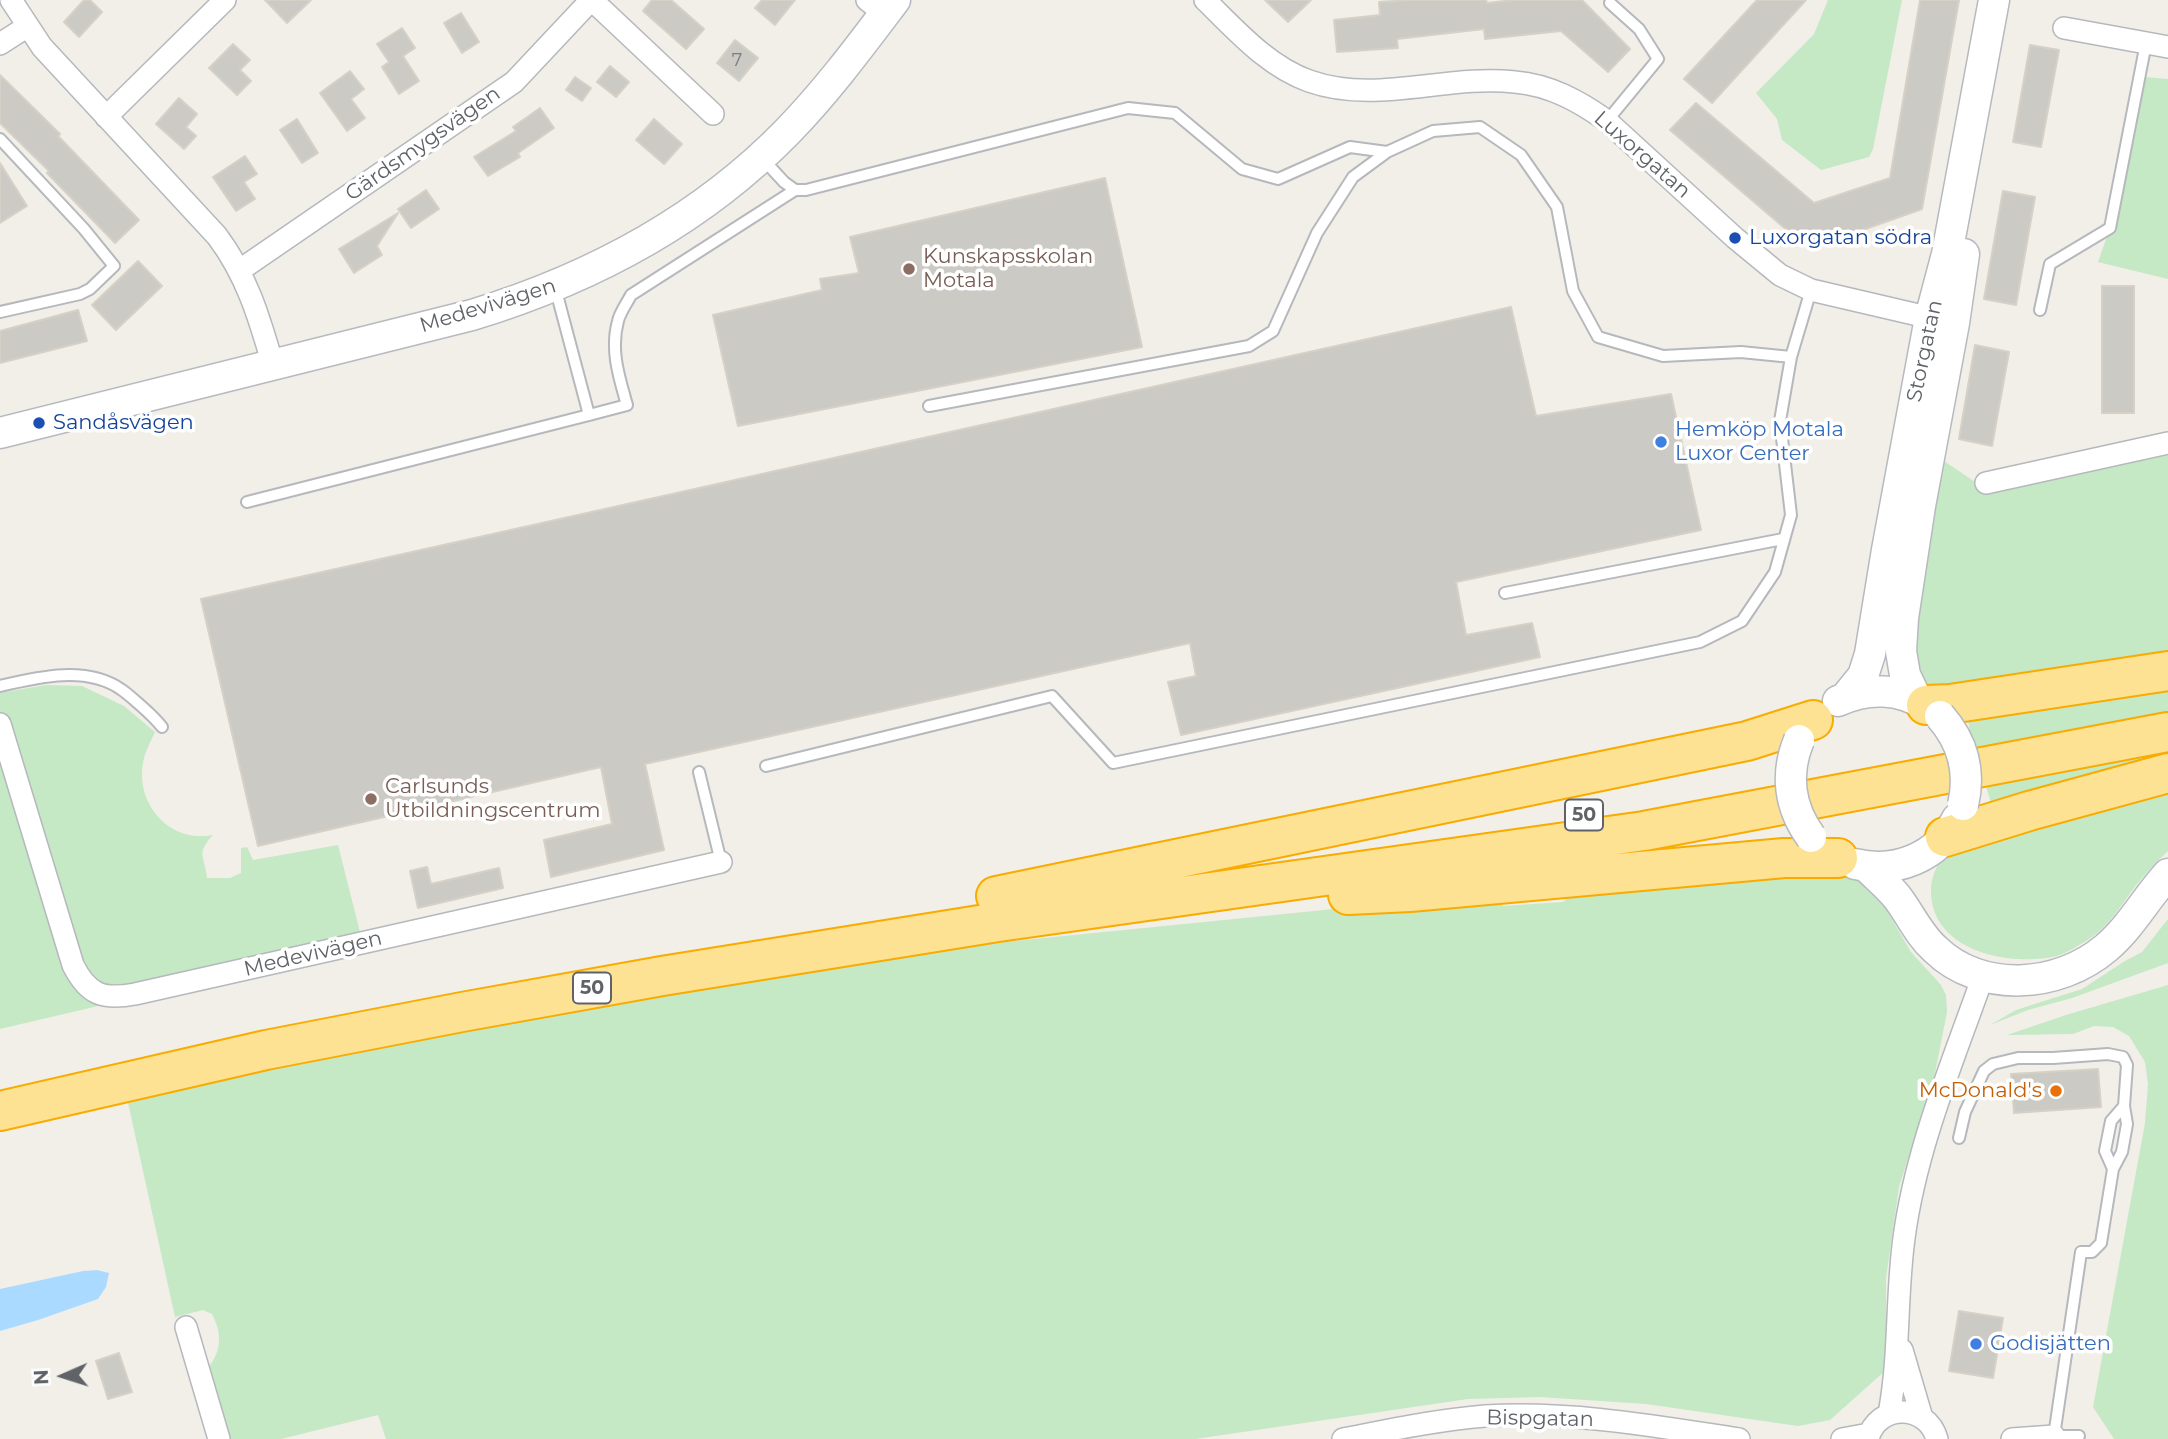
<!DOCTYPE html>
<meta charset="utf-8">
<style>
body{margin:0}
#map{position:relative;width:2168px;height:1439px;overflow:hidden;background:#f1efe8;font-family:Montserrat,sans-serif}
canvas{display:block}
.north{position:absolute;left:28px;top:1341px;width:70px;height:70px;-webkit-text-stroke:5px #fff;paint-order:stroke;rotate:267deg;font-size:19px;font-weight:700;line-height:28px;text-align:center;color:#5f6368}
.north::after{content:'';display:block;margin:auto;width:24px;height:32px;background:#5f6368;clip-path:polygon(50% 0,100% 100%,50% 72%,0 100%)}
</style>
<div id="map">
<canvas width="2168" height="1439"></canvas>
<div class="north">N</div>
</div>
<script>
const g = document.querySelector('canvas').getContext('2d');
g.lineJoin = 'round';
function fill(path, color) { g.fillStyle = color; g.fill(path, 'evenodd'); }
function stroke(path, color, width, dash) { g.strokeStyle = color; g.lineWidth = width; g.lineCap = dash ? 'butt' : 'round'; g.setLineDash(dash || []); g.stroke(path); }
function label(font, color, halo, rows, align = 'center') {
  g.font = font + ' Montserrat,sans-serif'; g.lineWidth = 7; g.setLineDash([]); g.textBaseline = 'middle'; g.strokeStyle = halo; g.fillStyle = color; for (const [text, x, y, turn = 0] of rows) {
    g.save(); g.translate(x, y); g.rotate((+turn || 0) * Math.PI / 180); g.textAlign = isNaN(turn) ? turn : align; if (halo) g.strokeText(text, 0, 0); g.fillText(text, 0, 0); g.restore();
  }
}
fill(new Path2D(`
 M 1828,0 L 1902,0 L 1873,149 L 1869,157 L 1821,170 L 1782,140 L 1777,119 L 1756,93 L 1814,34 Z
 M 2145,77 L 2168,79 L 2168,279 L 2098,262 L 2110,228 Z
 M 2168,441 L 2168,851 C 2159,860 2150,868 2142,878 C 2124,899 2111,926 2086,941 C 2077,946 2067,953 2057,956 C 2008,967 1929,951 1931,888 C 1932,875 1937,863 1946,855 C 1958,844 1984,837 1999,831 L 1969,727 L 1966,694 L 1930,689 L 1917,673 L 1913,646 L 1938,457 L 1987,490 Z
 M 46,685 L 82,686 L 124,706 L 155,732 C 151,741 146,750 144,758 C 133,801 168,844 213,835 C 195,854 205,856 207,878 L 230,878 L 241,873 L 241,848 L 247,847 L 253,860 L 338,845 L 363,944 L 0,1029 L 0,693 Z
 M 1829,868 L 1865,882 L 1879,897 L 1911,952 L 1941,985 L 1946,995 L 1947,1012 L 1935,1073 L 1899,1187 L 1886,1278 L 1886,1370 L 1830,1420 L 1798,1426 L 1646,1404 L 1540,1397 L 1468,1399 L 1195,1439 L 386,1439 L 378,1415 L 281,1439 L 227,1439 L 208,1368 C 222,1351 222,1333 212,1314 L 203,1310 L 175,1317 L 127,1098 L 427,1036 L 685,990 L 964,946 L 1484,894 L 1503,906 L 1563,902 L 1581,886 Z
 M 2168,919 L 2168,963 L 2072,998 L 2028,1010 L 1990,1025 L 2016,1010 L 2082,989 L 2125,961 L 2142,952 Z
 M 2168,985 L 2168,1439 L 2114,1439 L 2093,1407 L 2145,1123 L 2148,1084 L 2145,1062 L 2129,1036 L 2113,1027 L 2094,1026 L 2073,1034 L 2007,1035 L 2066,1015 Z`), '#c5e8c5');
fill(new Path2D(`
 M 97,1270 L 109,1273 L 106,1287 L 98,1299 L 38,1320 L 0,1331 L 0,1289 L 83,1271 Z`), '#aadaff');
const building = new Path2D(`
 M 84,0 L 90,0 L 102,12 L 79,37 L 64,22 Z
 M 265,0 L 311,0 L 287,23 Z
 M 652,0 L 671,0 L 704,29 L 686,49 L 643,11 Z
 M 762,0 L 795,0 L 775,25 L 755,8 Z
 M 1265,0 L 1311,0 L 1288,22 Z
 M 1410,0 L 1486,0 L 1487,3 L 1513,0 L 1582,0 L 1630,49 L 1608,72 L 1561,31 L 1485,39 L 1484,29 L 1397,39 L 1398,48 L 1337,52 L 1334,20 L 1380,15 L 1379,2 Z
 M 1757,0 L 1806,0 L 1712,103 L 1684,79 Z
 M 1920,0 L 1959,0 L 1922,209 L 1809,249 L 1670,130 L 1696,103 L 1814,203 L 1890,178 Z
 M 461,13 L 479,42 L 462,53 L 444,23 Z
 M 402,28 L 415,48 L 403,56 L 419,81 L 399,94 L 382,67 L 389,62 L 377,44 Z
 M 735,40 L 758,58 L 739,81 L 717,63 Z
 M 233,44 L 250,60 L 240,70 L 251,81 L 237,95 L 209,68 Z
 M 2030,45 L 2059,50 L 2041,147 L 2013,142 Z
 M 610,66 L 629,82 L 616,97 L 597,82 Z
 M 350,71 L 364,89 L 351,99 L 365,118 L 347,131 L 320,93 Z
 M 0,75 L 60,134 L 58,136 L 139,220 L 115,243 L 47,173 L 49,171 L 0,123 Z
 M 575,77 L 591,88 L 582,101 L 566,90 Z
 M 179,98 L 197,114 L 186,127 L 196,136 L 184,149 L 156,124 Z
 M 540,108 L 554,128 L 518,153 L 520,157 L 488,176 L 474,157 L 516,131 L 513,127 Z
 M 297,119 L 318,153 L 302,163 L 280,130 Z
 M 654,119 L 682,144 L 664,164 L 636,140 Z
 M 245,156 L 257,174 L 244,182 L 255,199 L 236,211 L 213,177 Z
 M 0,163 L 27,206 L 0,223 Z
 M 1105,178 L 1142,347 L 738,426 L 713,315 L 822,290 L 820,279 L 859,273 L 850,237 Z
 M 426,190 L 439,209 L 411,228 L 398,209 Z
 M 2003,191 L 2035,197 L 2016,305 L 1984,299 Z
 M 398,213 L 377,246 L 382,255 L 354,273 L 339,249 Z
 M 138,261 L 162,286 L 116,330 L 92,305 Z
 M 2102,286 L 2134,286 L 2134,413 L 2102,413 Z
 M 1511,307 L 1536,416 L 1671,394 L 1701,530 L 1456,582 L 1466,635 L 1532,623 L 1540,657 L 1181,735 L 1168,682 L 1196,676 L 1190,643 L 645,764 L 664,850 L 551,877 L 544,840 L 612,824 L 601,767 L 258,846 L 201,599 Z
 M 78,310 L 87,341 L 0,363 L 0,331 Z
 M 1975,345 L 2009,352 L 1992,446 L 1959,439 Z
 M 427,867 L 431,884 L 499,868 L 503,888 L 418,908 L 410,871 Z
 M 2098,1069 L 2101,1107 L 2014,1113 L 2011,1074 Z
 M 1959,1311 L 2003,1318 L 1993,1378 L 1949,1371 Z
 M 119,1353 L 132,1392 L 108,1399 L 96,1361 Z`);
fill(building, '#cccac5');
stroke(building, '#d6d1c6', 2);
const lane = new Path2D(`
 M 1607,121 L 1658,59 L 1639,29 L 1610,3
 M 0,139 L 84,229 L 114,266 L 90,289 L 80,294 L 0,312
 M 761,157 L 784,182 L 795,190 L 806,190 L 1128,108 L 1175,113 L 1242,169 L 1278,179 L 1350,147 L 1387,152
 M 2040,310 L 2050,264 L 2110,228 L 2146,43
 M 929,406 L 1249,346 L 1273,331 L 1317,233 L 1353,177 L 1387,152 L 1433,131 L 1480,127 L 1521,155 L 1557,207 L 1573,291 L 1598,337 L 1663,356 L 1741,352 L 1791,357
 M 589,415 L 627,405 C 619,377 610,350 618,321 C 620,312 627,303 631,295 L 795,190
 M 247,502 L 589,415 L 555,287
 M 1505,593 L 1783,539
 M 0,686 C 38,677 87,665 122,690 C 128,694 133,699 139,704 C 147,711 155,718 162,727
 M 766,766 L 1052,696 L 1113,763 L 1700,642 L 1742,621 L 1775,572 L 1791,515 L 1780,421 L 1791,357 L 1811,290
 M 699,772 L 721,862
 M 1959,1138 L 1965,1112 L 1984,1071 L 1993,1064 L 2018,1058 L 2053,1058 L 2108,1054 L 2123,1057 L 2127,1065 L 2124,1106 L 2127,1124 L 2122,1152 L 2113,1169 L 2101,1243 L 2092,1252 L 2081,1252 L 2054,1436 L 2079,1436
 M 2113,1169 L 2105,1151 L 2111,1121 L 2124,1106`);
const street = new Path2D(`
 M 11,0 L 42,47 L 217,236 C 247,276 259,317 273,365
 M 592,0 L 713,114
 M 867,0 L 885,14
 M 1205,0 C 1236,30 1267,66 1309,81 C 1377,105 1446,74 1515,82 C 1550,85 1579,101 1607,121 L 1735,238 L 1780,275 L 1811,290 L 1944,321
 M 2064,28 L 2168,47
 M 0,44 L 28,26
 M 106,117 L 225,0
 M 240,270 L 514,82 L 591,0
 M 1986,483 L 2168,443
 M 0,724 L 73,965 C 88,995 103,1000 135,994 L 721,862
 M 186,1327 L 219,1439
 M 1902,1350 L 1922,1418
 M 1889,1414 C 1900,1356 1896,1296 1904,1238 C 1916,1147 1953,1062 1983,976
 M 1343,1439 C 1390,1430 1437,1420 1485,1416 C 1570,1411 1655,1426 1739,1439
 M 1842,1439 L 1869,1434
 M 1868,1439 C 1877,1403 1927,1403 1937,1439
 M 2012,1439 L 2054,1436`);
const secondary = new Path2D(`
 M 0,433 L 472,315 C 590,279 700,221 787,132 C 827,91 861,45 895,0
 M 1846,697 L 1863,676 L 1870,654 L 1887,550 L 1930,318 L 1947,254 L 1994,0
 M 1917,700 L 1905,675 L 1901,651 L 1903,618 L 1920,506 L 1954,323 L 1964,254
 M 1838,701 C 1868,687 1900,688 1927,706
 M 1855,864 C 1896,874 1938,857 1957,819
 M 1867,867 C 1877,877 1888,886 1897,897 C 1910,914 1919,935 1935,949 C 1981,994 2059,988 2106,948 C 2131,927 2146,898 2168,874`);
const highway = new Path2D(`
 M 1926,705 L 1950,704 L 2168,671
 M 1945,837 L 2029,811 L 2168,773
 M 1348,895 L 1410,892 L 1784,858 L 1838,858
 M 996,896 L 1747,741 L 1813,720
 M 0,1111 L 266,1050 L 462,1012 L 662,976 L 998,922 L 1644,831 L 2168,732`);
stroke(lane, '#b5b8bc', 14);
stroke(street, '#b5b8bc', 24);
stroke(secondary, '#b6babf', 33);
stroke(highway, '#f9ab00', 42);
stroke(lane, '#fff', 10);
stroke(street, '#fff', 21);
stroke(secondary, '#fff', 30);
stroke(highway, '#fde293', 38);
const secondaryBridge = new Path2D(`
 M 1940,716 C 1963,742 1971,771 1963,805
 M 1799,740 C 1785,774 1789,807 1811,837`);
stroke(secondaryBridge, '#b6babf', 33, []);
stroke(secondaryBridge, '#fff', 30);
for (const [x, y, r, color] of [
 [1735,238,7,"#1a4fb4"],
 [909,269,7,"#8d6e63"],
 [39,423,7,"#1a4fb4"],
 [1661,442,7,"#3f7fe0"],
 [371,799,7,"#8d6e63"],
 [2056,1091,7,"#e8710a"],
 [1976,1344,7,"#3f7fe0"]
]) { const dot = new Path2D(); dot.arc(x, y, r, 0, 2 * Math.PI); g.fillStyle = color; g.fill(dot); stroke(dot, '#fff', 2.5); }
label('18px', '#7a7d7f', null, [
 ["7",737,61]
]);
for (const [x, y, w] of [
 [1584,815,38],
 [592,988,38]
]) { const box = new Path2D(); box.roundRect(x - w / 2, y - 15.5, w, 31, 5); g.fillStyle = '#fff'; g.fill(box); stroke(box, '#5f6368', 2); }
label('bold 19px', '#5f6368', null, [
 ["50",1584,815],
 ["50",592,988]
]);
label('21px', '#5f6368', '#fff', [
 ["Gärdsmygsvägen",423,144,-35],
 ["Luxorgatan",1642,155,41],
 ["Medevivägen",488,306,-17],
 ["Storgatan",1925,351,-78],
 ["Medevivägen",313,954,-13],
 ["Bispgatan",1540,1419,1]
]);
label('21px', '#164399', '#fff', [
 ["Luxorgatan södra",1749,238],
 ["Sandåsvägen",53,423]
], 'left');
label('21px', '#785e54', '#fff', [
 ["Kunskapsskolan",923,257],
 ["Motala",923,281],
 ["Carlsunds",385,787],
 ["Utbildningscentrum",385,811]
], 'left');
label('21px', '#366cbe', '#fff', [
 ["Hemköp Motala",1675,430],
 ["Luxor Center",1675,454],
 ["Godisjätten",1990,1344]
], 'left');
label('21px', '#c56008', '#fff', [
 ["McDonald's",2042,1091]
], 'right');
</script>
